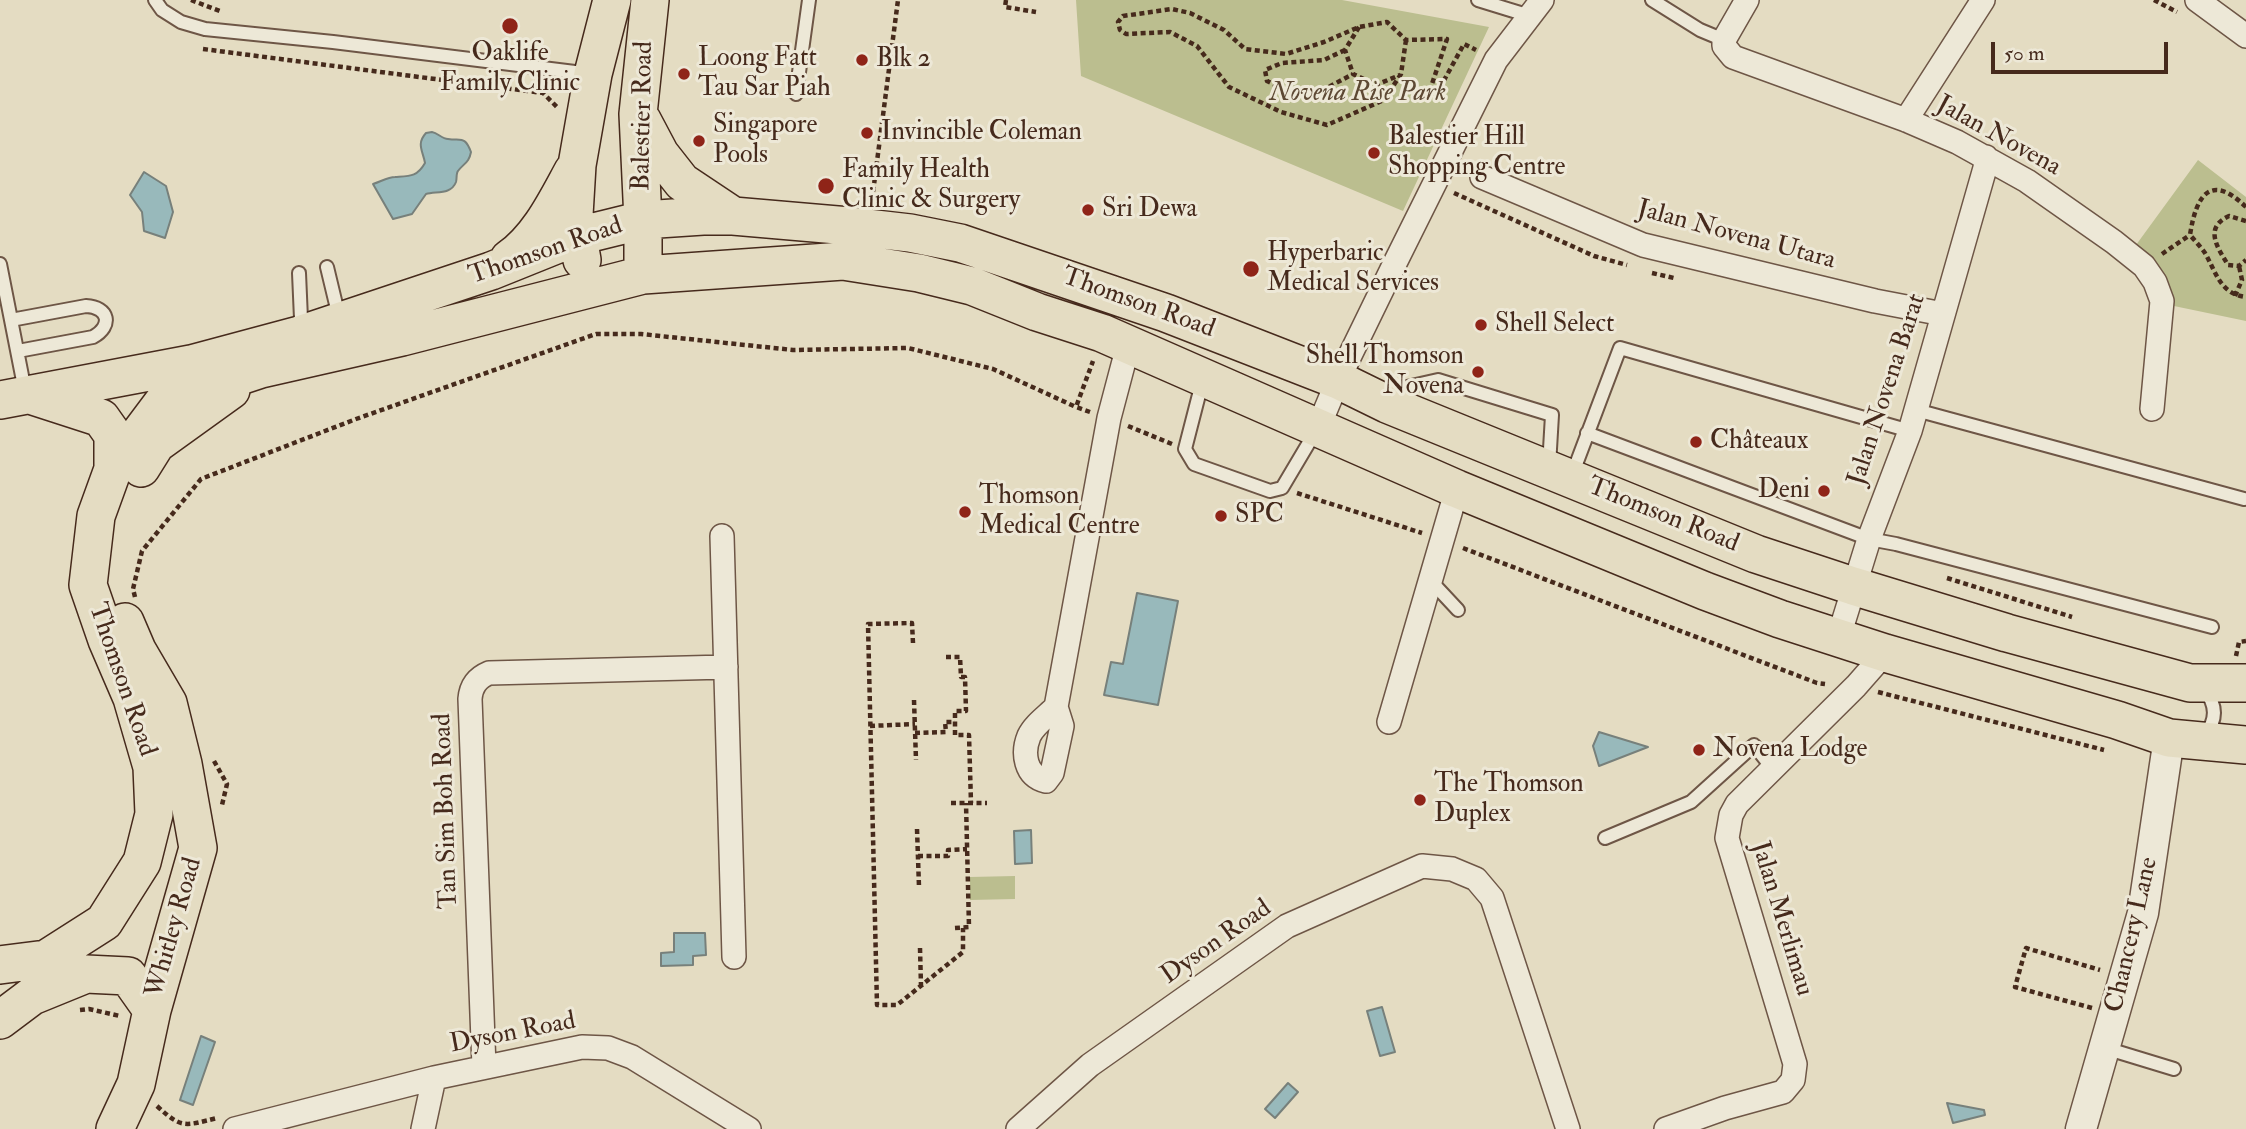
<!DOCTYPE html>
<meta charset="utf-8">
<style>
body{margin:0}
#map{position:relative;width:2246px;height:1129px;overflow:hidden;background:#e4dcc2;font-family:"IM FELL Double Pica",serif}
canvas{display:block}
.scale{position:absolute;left:1991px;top:42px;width:177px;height:32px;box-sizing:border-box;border:4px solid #462a1c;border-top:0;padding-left:9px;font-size:21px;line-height:24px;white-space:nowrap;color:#462a1c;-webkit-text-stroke:5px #ede8d7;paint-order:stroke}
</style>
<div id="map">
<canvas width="2246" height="1129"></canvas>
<div class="scale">50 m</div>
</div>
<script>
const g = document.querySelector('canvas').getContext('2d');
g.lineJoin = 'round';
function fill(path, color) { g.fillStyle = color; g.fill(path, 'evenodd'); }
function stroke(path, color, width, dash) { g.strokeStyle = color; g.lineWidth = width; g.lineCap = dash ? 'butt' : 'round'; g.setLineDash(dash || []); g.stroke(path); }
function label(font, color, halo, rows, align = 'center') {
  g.font = font + ' "IM FELL Double Pica",serif'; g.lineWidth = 6; g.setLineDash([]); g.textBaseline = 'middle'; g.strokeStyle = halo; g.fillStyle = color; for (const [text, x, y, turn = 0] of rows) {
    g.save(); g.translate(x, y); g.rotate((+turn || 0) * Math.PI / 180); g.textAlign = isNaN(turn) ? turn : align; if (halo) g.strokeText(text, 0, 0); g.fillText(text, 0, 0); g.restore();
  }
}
fill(new Path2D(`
 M 1076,0 L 1342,0 L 1489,27 L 1403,211 L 1081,76 Z
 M 2198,160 L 2246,197 L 2246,321 L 2174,306 L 2136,245 Z
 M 1015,876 L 1015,899 L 970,900 L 970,877 Z`), '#bbbe8f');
const water = new Path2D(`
 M 432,132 C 438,133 442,139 448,139 C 462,141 465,136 471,152 C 469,163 464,163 458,171 C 456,173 457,179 456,182 C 451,195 436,191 426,194 L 412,214 L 393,219 L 373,184 C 380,182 388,177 395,177 C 410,176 417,177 425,163 C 423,151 416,144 426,133 Z
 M 144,172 L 166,186 L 173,212 L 165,238 L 144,231 L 142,212 L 130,195 Z
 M 1137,593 L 1178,601 L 1158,705 L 1104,695 L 1111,662 L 1123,664 Z
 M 1599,732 L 1648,747 L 1599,766 L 1593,746 Z
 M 1031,830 L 1032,863 L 1015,864 L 1014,831 Z
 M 674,933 L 705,933 L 706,955 L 693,956 L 693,965 L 661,966 L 661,953 L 674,952 Z
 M 1382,1007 L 1395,1052 L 1380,1056 L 1367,1011 Z
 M 201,1036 L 215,1042 L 193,1105 L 180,1100 Z
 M 1288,1083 L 1298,1092 L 1275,1118 L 1265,1109 Z
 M 1947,1103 L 1984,1110 L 1985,1115 L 1953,1123 Z`);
fill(water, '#98b9bb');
stroke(water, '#77807b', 2);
const service = new Path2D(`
 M 155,0 L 162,10 L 181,22 L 205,29 L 333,42 L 591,74
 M 1478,0 L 1530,16
 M 1652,0 L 1700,30 L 1724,40
 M 796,94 L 809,0
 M 0,264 L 25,391
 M 327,267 L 339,317
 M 299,273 L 301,319 L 299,331
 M 11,320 L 86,306 C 109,307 113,326 93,337 L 18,351
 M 1203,379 L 1185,449 L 1194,464 L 1270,491 L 1282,488 L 1317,429
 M 1389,402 L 1398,389 L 1438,380 L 1552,415 L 1549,466
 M 1916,410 L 2244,499
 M 1587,433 L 1869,539 L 1896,544 L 2212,627
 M 1572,475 L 1620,348 L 1910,431
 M 1430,580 L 1458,610
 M 2204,689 C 2217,705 2217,720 2205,735
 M 1605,838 L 1691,802 L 1754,745 L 1773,769
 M 2105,1048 L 2174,1069`);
const minor = new Path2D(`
 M 1747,0 L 1724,40 L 1724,46 L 1733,57 L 1906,120 L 1957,142 L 2027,181 L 2114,242 L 2144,266 L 2155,282 L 2162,301 L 2152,409
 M 2197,0 L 2246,36
 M 1906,120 L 1983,0
 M 1482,177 L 1643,245 L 1875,301 L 1943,314
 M 1318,428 L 1338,380 L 1394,265 L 1496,60 L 1542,0
 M 722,536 L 734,957
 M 1838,639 L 1869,539 L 1910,431 L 1985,168 L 1986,157
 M 1056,707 C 1047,716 1034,725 1029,736 C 1022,753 1025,776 1046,781 L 1052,773 L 1062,726 L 1056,707 L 1109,418 L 1128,346
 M 1389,722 L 1457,489
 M 484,1067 L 470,699 C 471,686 477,678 489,673 L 726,667
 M 235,1129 L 434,1078 L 582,1047 L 608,1048 L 632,1057 L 749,1129
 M 423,1129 L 434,1078
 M 1018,1129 L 1090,1065 L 1287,926 L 1422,866 L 1452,869 L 1476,879 L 1492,898 L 1568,1129
 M 1666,1129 L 1725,1108 L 1783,1092 L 1793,1080 L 1795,1064 L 1727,838 L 1731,815 L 1737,804 L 1856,686 L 1885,653`);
const tertiary = new Path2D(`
 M 2081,1129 L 2143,913 L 2169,738`);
const primary = new Path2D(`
 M 642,120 L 660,154 L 682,182 L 733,216
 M 509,259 C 539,238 556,202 573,171
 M 582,260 L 574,215 L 577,165 L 593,74 L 612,0
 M 643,275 L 643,220 L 638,114 L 650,0
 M 33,396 L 101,418 L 113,435 L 113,469
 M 0,400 L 191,364 L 299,335 L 491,271 L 578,236 L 643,220 L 703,216 L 733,216 L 849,226 L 910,233 L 960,243 L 1166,313 L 1338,380 L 1387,404 L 1756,554 L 1853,586 L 2007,633 L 2190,683 L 2246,683
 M 141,468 L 156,444 L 231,390
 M 0,965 L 46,959 L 104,922 L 142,862 L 154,814 L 152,767 L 132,698 L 107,640 L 88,585 L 96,516 L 113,469 L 164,401 L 261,369 L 402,337 L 643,275 L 843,261 L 919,273 L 972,286 L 1037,312 L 1102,333 L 1457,489 L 1705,591 L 1780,619 L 1885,653 L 2117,720 L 2169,738 L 2246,745
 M 0,1020 L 32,996 L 86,974 L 128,976 L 152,1010
 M 115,1129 L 136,1084 L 152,1010 L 198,848 L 183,764 L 168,703 L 137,650 L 125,622`);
stroke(service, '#6e5646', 16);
stroke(minor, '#6e5646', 26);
stroke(tertiary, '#6e5646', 33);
stroke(primary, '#462a1c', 40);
stroke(new Path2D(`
 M 191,0 L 220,11
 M 1006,0 L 1005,7 L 1036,12
 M 2154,0 L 2177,12
 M 1359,27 L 1345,50 L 1353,74 L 1376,85 L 1400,75
 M 1406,40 L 1401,74 L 1384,100 L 1327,125 L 1281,112 L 1229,87 L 1197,46 L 1170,32 L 1126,34 L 1120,30 L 1118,22 L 1123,16 L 1172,9 L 1190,13 L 1224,30 L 1245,49 L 1286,54 L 1324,42 L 1359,27 L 1387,22 L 1406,40 L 1447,39 L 1430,90 L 1437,93 L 1464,44 L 1476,50
 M 203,49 L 543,93 L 557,107
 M 1345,50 L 1324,60 L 1282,63 L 1265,70 L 1267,81 L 1293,94 L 1321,91 L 1353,74
 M 1454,193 L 1594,256 L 1627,265
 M 872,200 L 898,0
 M 2246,207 C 2210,172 2196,196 2190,235 C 2195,241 2201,247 2205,253 C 2216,272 2220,294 2246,297
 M 2246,221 L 2229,216 C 2203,228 2218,248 2228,265 L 2239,266 L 2246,260
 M 2162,254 L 2190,235
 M 1652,273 L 1674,278
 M 2235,296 L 2242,280 L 2239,266
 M 1090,412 L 1076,407 L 1093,361
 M 1128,426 L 1172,444
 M 1297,493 L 1422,533
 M 1463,548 L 1817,683 L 1825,684
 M 1947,578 L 2072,617
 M 135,597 L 133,589 L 142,551 L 201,479 L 356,419 L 596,334 L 641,334 L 793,350 L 908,348 L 993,369 L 1076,407
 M 913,643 L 912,623 L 868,624 L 877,1005 L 897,1005 L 963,952 L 963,928
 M 2236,656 L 2239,642 L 2246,641
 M 946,657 L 960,657 L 961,677 L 965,677 L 966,711 L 955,711 L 955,735 L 969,735 L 971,803
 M 1878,692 L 2104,750
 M 914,700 L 916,760
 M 870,726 L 915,724
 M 915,733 L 946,732 L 945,722 L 955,722
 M 214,761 L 227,784 L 222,805
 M 951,803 L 987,803
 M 917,829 L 919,887
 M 918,856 L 948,856 L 948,850 L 967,849
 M 955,928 L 969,927 L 966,803
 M 920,948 L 921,986
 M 2092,1008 L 2015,987 L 2026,948 L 2100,970
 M 80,1010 L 89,1009 L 120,1016
 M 157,1106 C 182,1129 184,1126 217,1118`), '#462a1c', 4.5, [5, 3.5]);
stroke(service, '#ede8d7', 12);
stroke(minor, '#ede8d7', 23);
stroke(tertiary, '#ede8d7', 30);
stroke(primary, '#e4dcc2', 37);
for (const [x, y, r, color] of [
 [510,26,9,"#8f2418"],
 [862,60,7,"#8f2418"],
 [684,74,7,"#8f2418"],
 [867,133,7,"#8f2418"],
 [699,141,7,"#8f2418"],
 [1374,153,7,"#8f2418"],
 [826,186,9,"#8f2418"],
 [1088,210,7,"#8f2418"],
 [1251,269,9,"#8f2418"],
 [1481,325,7,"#8f2418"],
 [1478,372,7,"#8f2418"],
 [1696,442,7,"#8f2418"],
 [1824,491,7,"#8f2418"],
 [965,512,7,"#8f2418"],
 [1221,516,7,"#8f2418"],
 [1699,750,7,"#8f2418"],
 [1420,800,7,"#8f2418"]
]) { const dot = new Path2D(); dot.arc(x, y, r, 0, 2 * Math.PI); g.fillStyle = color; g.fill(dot); stroke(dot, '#ede8d7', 2.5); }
label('26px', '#462a1c', '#ede8d7', [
 ["Oaklife",510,54,"center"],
 ["Family Clinic",510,84,"center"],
 ["Loong Fatt",698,59],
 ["Tau Sar Piah",698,89],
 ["Blk 2",876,60],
 ["Singapore",713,126],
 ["Pools",713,156],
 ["Invincible Coleman",881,133],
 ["Balestier Hill",1388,138],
 ["Shopping Centre",1388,168],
 ["Family Health",842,171],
 ["Clinic & Surgery",842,201],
 ["Sri Dewa",1102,210],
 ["Hyperbaric",1267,254],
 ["Medical Services",1267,284],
 ["Shell Select",1495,325],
 ["Shell Thomson",1464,357,"right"],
 ["Novena",1464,387,"right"],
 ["Châteaux",1710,442],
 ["Deni",1810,491,"right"],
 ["Thomson",979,497],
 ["Medical Centre",979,527],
 ["SPC",1235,516],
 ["Novena Lodge",1713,750],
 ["The Thomson",1434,785],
 ["Duplex",1434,815]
], 'left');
label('italic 26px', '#5d4833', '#ede8d7', [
 ["Novena Rise Park",1358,94]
]);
label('26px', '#462a1c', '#ede8d7', [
 ["Balestier Road",644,116,-89],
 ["Jalan Novena",1998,137,29],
 ["Jalan Novena Utara",1736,236,15],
 ["Thomson Road",546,252,-19],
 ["Thomson Road",1138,304,20],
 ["Jalan Novena Barat",1888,390,-72],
 ["Thomson Road",1663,516,22],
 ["Thomson Road",121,680,71],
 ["Tan Sim Boh Road",447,811,-92],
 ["Jalan Merlimau",1781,919,73],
 ["Whitley Road",175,928,-74],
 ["Chancery Lane",2133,935,-77],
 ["Dyson Road",1217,943,-35],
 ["Dyson Road",513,1034,-11]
]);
</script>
